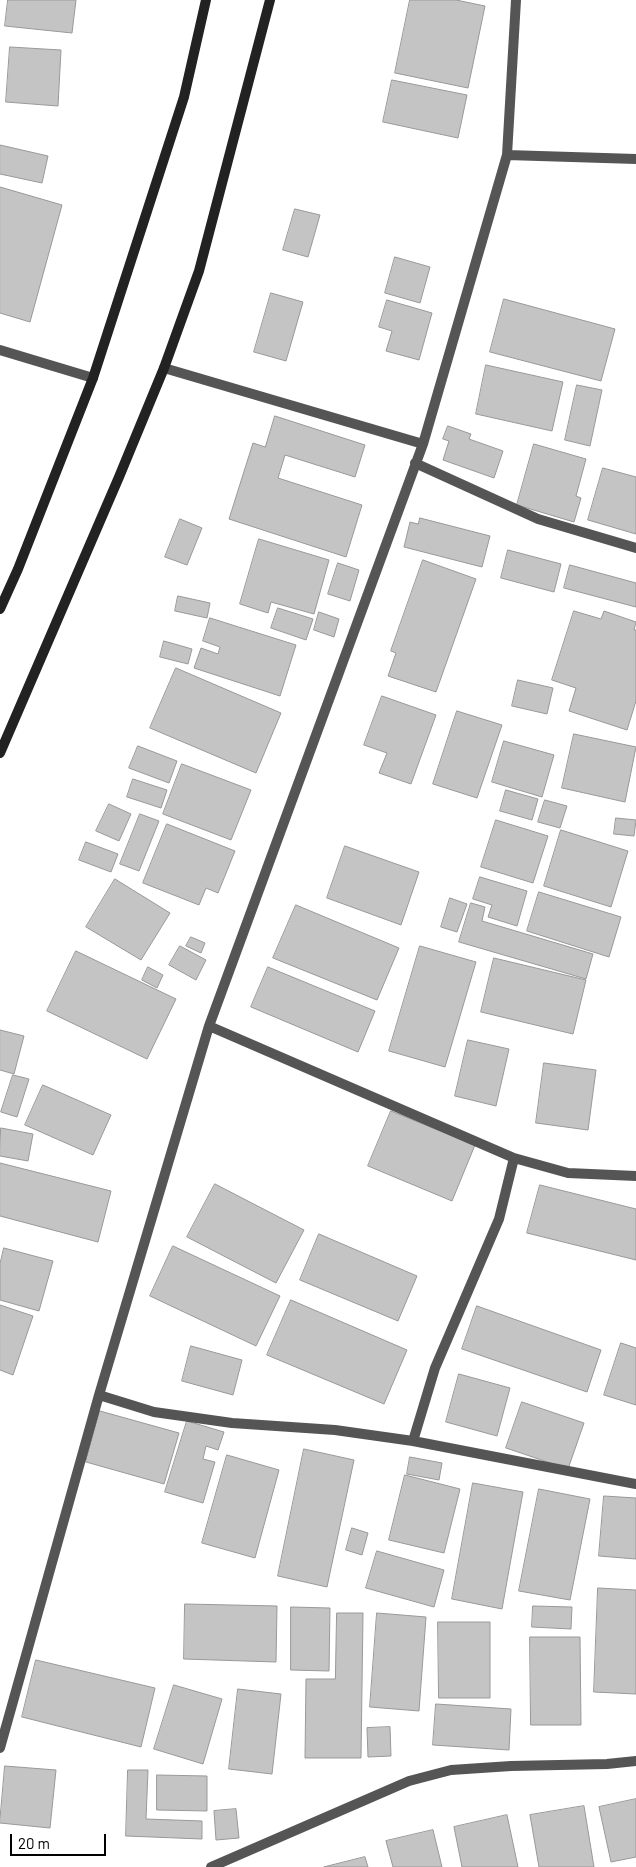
<!DOCTYPE html>
<style>
body{margin:0}
#map{position:relative;width:636px;height:1867px;overflow:hidden;background:#fff;font-family:Barlow,sans-serif}
canvas{display:block}
.scale{position:absolute;left:10px;top:1834px;width:96px;height:22px;box-sizing:border-box;border:2px solid #000;border-top:0;padding-left:6px;font-size:15px;line-height:18px;white-space:nowrap;color:#000;-webkit-text-stroke:4px #fff;paint-order:stroke}
</style>
<div id="map">
<canvas width="636" height="1867"></canvas>
<div class="scale">20 m</div>
</div>
<script>
const g = document.querySelector('canvas').getContext('2d');
g.lineJoin = 'round';
function fill(path, color) { g.fillStyle = color; g.fill(path, 'evenodd'); }
function stroke(path, color, width, dash) { g.strokeStyle = color; g.lineWidth = width; g.lineCap = dash ? 'butt' : 'round'; g.setLineDash(dash || []); g.stroke(path); }
const building = new Path2D(`
 M 8,0 L 76,0 L 72,33 L 5,26 Z
 M 410,0 L 456,0 L 485,6 L 468,88 L 395,73 Z
 M 10,47 L 61,50 L 58,106 L 6,102 Z
 M 392,80 L 467,95 L 458,138 L 383,122 Z
 M 0,145 L 48,156 L 42,183 L 0,174 Z
 M 0,187 L 62,205 L 30,322 L 0,313 Z
 M 295,209 L 320,215 L 308,257 L 283,250 Z
 M 395,257 L 430,267 L 420,303 L 385,293 Z
 M 271,293 L 303,302 L 286,361 L 254,352 Z
 M 504,299 L 615,329 L 601,381 L 490,352 Z
 M 387,300 L 432,313 L 419,360 L 386,351 L 392,331 L 379,327 Z
 M 486,365 L 563,382 L 552,431 L 476,414 Z
 M 577,385 L 602,390 L 590,446 L 565,440 Z
 M 275,416 L 365,445 L 355,477 L 285,455 L 278,478 L 362,505 L 346,557 L 229,519 L 253,443 L 265,447 Z
 M 448,426 L 471,434 L 469,439 L 503,451 L 494,478 L 443,460 L 449,441 L 443,439 Z
 M 534,444 L 586,459 L 576,496 L 581,498 L 574,522 L 517,505 Z
 M 603,468 L 636,477 L 636,534 L 588,520 Z
 M 420,518 L 490,536 L 482,567 L 404,547 L 410,522 L 418,524 Z
 M 180,519 L 202,528 L 187,565 L 165,557 Z
 M 259,539 L 329,560 L 314,614 L 271,602 L 268,613 L 240,604 Z
 M 508,550 L 561,564 L 554,592 L 501,578 Z
 M 423,560 L 476,579 L 436,692 L 388,676 L 396,653 L 391,651 Z
 M 338,563 L 359,570 L 350,601 L 328,594 Z
 M 570,565 L 636,583 L 636,607 L 564,588 Z
 M 178,596 L 210,603 L 207,618 L 175,611 Z
 M 278,608 L 313,619 L 306,640 L 271,628 Z
 M 574,611 L 601,619 L 604,611 L 636,622 L 634,630 L 636,630 L 636,701 L 627,730 L 569,711 L 576,688 L 552,680 Z
 M 319,612 L 339,619 L 334,637 L 314,630 Z
 M 210,618 L 296,645 L 280,696 L 194,668 L 201,648 L 218,654 L 220,647 L 203,641 Z
 M 164,641 L 192,649 L 188,664 L 160,657 Z
 M 176,668 L 281,713 L 256,773 L 150,728 Z
 M 518,680 L 553,688 L 547,714 L 512,706 Z
 M 382,696 L 436,715 L 411,784 L 379,773 L 387,753 L 364,745 Z
 M 457,711 L 502,725 L 477,798 L 433,784 Z
 M 574,734 L 636,747 L 625,802 L 562,788 Z
 M 504,741 L 554,755 L 542,797 L 492,782 Z
 M 138,746 L 177,761 L 169,783 L 129,768 Z
 M 182,764 L 251,790 L 231,840 L 163,814 Z
 M 133,779 L 167,790 L 161,808 L 127,797 Z
 M 506,790 L 538,799 L 532,820 L 500,811 Z
 M 545,800 L 567,806 L 560,828 L 538,822 Z
 M 109,804 L 131,814 L 119,841 L 96,831 Z
 M 140,814 L 159,821 L 139,871 L 120,864 Z
 M 616,818 L 636,820 L 634,836 L 614,834 Z
 M 496,820 L 548,836 L 533,883 L 481,867 Z
 M 167,824 L 235,851 L 218,893 L 206,888 L 199,905 L 143,883 Z
 M 561,830 L 628,851 L 611,907 L 544,886 Z
 M 86,842 L 118,854 L 111,872 L 79,860 Z
 M 345,846 L 419,872 L 401,925 L 327,898 Z
 M 480,877 L 527,891 L 517,926 L 488,917 L 492,905 L 473,899 Z
 M 115,879 L 170,913 L 141,960 L 86,927 Z
 M 539,892 L 621,917 L 609,957 L 527,931 Z
 M 450,898 L 467,904 L 457,932 L 441,927 Z
 M 471,903 L 485,907 L 482,921 L 593,954 L 586,979 L 459,942 Z
 M 296,905 L 399,948 L 377,1000 L 273,958 Z
 M 191,937 L 205,943 L 201,953 L 186,946 Z
 M 180,946 L 206,960 L 196,980 L 169,965 Z
 M 420,946 L 476,962 L 445,1067 L 389,1051 Z
 M 76,951 L 176,999 L 147,1059 L 47,1011 Z
 M 494,958 L 586,980 L 573,1034 L 481,1012 Z
 M 148,967 L 163,975 L 157,988 L 142,980 Z
 M 268,967 L 375,1011 L 358,1052 L 251,1007 Z
 M 0,1030 L 24,1036 L 14,1074 L 0,1070 Z
 M 468,1040 L 509,1049 L 496,1106 L 455,1096 Z
 M 544,1063 L 596,1070 L 588,1130 L 536,1123 Z
 M 13,1075 L 29,1079 L 17,1117 L 1,1112 Z
 M 43,1085 L 111,1115 L 93,1155 L 25,1125 Z
 M 391,1111 L 475,1145 L 452,1201 L 368,1166 Z
 M 1,1128 L 33,1134 L 28,1161 L 0,1156 Z
 M 0,1163 L 111,1191 L 98,1242 L 0,1216 Z
 M 215,1184 L 304,1230 L 276,1283 L 187,1237 Z
 M 540,1185 L 636,1209 L 636,1260 L 527,1233 Z
 M 319,1234 L 417,1276 L 398,1321 L 300,1280 Z
 M 173,1246 L 280,1296 L 256,1346 L 150,1296 Z
 M 4,1248 L 53,1261 L 39,1311 L 0,1300 L 0,1264 Z
 M 291,1300 L 407,1350 L 384,1404 L 267,1355 Z
 M 0,1305 L 33,1316 L 13,1375 L 0,1370 Z
 M 477,1306 L 601,1350 L 587,1392 L 462,1349 Z
 M 621,1343 L 636,1348 L 636,1405 L 604,1395 Z
 M 191,1346 L 242,1360 L 233,1395 L 182,1381 Z
 M 459,1374 L 510,1388 L 497,1436 L 446,1422 Z
 M 522,1402 L 584,1423 L 568,1469 L 506,1448 Z
 M 100,1411 L 179,1433 L 164,1484 L 86,1462 Z
 M 187,1421 L 224,1432 L 218,1450 L 206,1446 L 203,1459 L 215,1462 L 203,1503 L 165,1492 Z
 M 304,1449 L 354,1460 L 327,1587 L 278,1576 Z
 M 227,1455 L 279,1470 L 255,1558 L 202,1543 Z
 M 410,1457 L 442,1463 L 439,1480 L 407,1474 Z
 M 405,1475 L 460,1489 L 444,1553 L 389,1540 Z
 M 473,1483 L 523,1492 L 502,1609 L 452,1599 Z
 M 539,1489 L 590,1499 L 570,1600 L 519,1591 Z
 M 604,1496 L 636,1498 L 636,1559 L 599,1556 Z
 M 352,1528 L 368,1533 L 362,1555 L 346,1550 Z
 M 377,1551 L 444,1570 L 434,1607 L 366,1588 Z
 M 598,1588 L 636,1590 L 636,1694 L 594,1692 Z
 M 185,1604 L 277,1606 L 276,1662 L 184,1659 Z
 M 533,1606 L 572,1607 L 571,1629 L 532,1627 Z
 M 291,1607 L 330,1608 L 329,1671 L 291,1670 Z
 M 337,1613 L 363,1613 L 361,1758 L 305,1758 L 306,1679 L 335,1679 Z
 M 377,1613 L 426,1617 L 419,1711 L 370,1707 Z
 M 438,1622 L 490,1622 L 490,1698 L 439,1698 Z
 M 530,1637 L 580,1637 L 581,1725 L 531,1725 Z
 M 36,1660 L 155,1688 L 141,1747 L 22,1717 Z
 M 174,1685 L 222,1699 L 203,1764 L 154,1749 Z
 M 238,1689 L 281,1694 L 272,1774 L 229,1769 Z
 M 436,1704 L 511,1709 L 509,1750 L 433,1745 Z
 M 390,1727 L 391,1756 L 368,1757 L 367,1728 Z
 M 5,1766 L 56,1770 L 50,1828 L 0,1823 Z
 M 128,1770 L 148,1770 L 146,1819 L 202,1821 L 202,1839 L 126,1836 Z
 M 157,1775 L 207,1776 L 207,1811 L 157,1810 Z
 M 636,1799 L 636,1857 L 611,1862 L 599,1807 Z
 M 584,1806 L 594,1867 L 539,1867 L 530,1815 Z
 M 236,1809 L 239,1838 L 216,1840 L 214,1811 Z
 M 507,1815 L 518,1867 L 462,1867 L 454,1827 Z
 M 433,1830 L 442,1867 L 393,1867 L 386,1841 Z
 M 365,1857 L 368,1867 L 324,1867 Z`);
fill(building, '#c4c4c4');
stroke(building, '#999', 1);
stroke(new Path2D(`
 M 507,155 L 636,159
 M 0,350 L 93,378
 M 164,368 L 423,444
 M 415,463 L 538,519 L 636,548
 M 209,1026 L 514,1158 L 568,1173 L 636,1176
 M 99,1395 L 154,1412 L 232,1423 L 335,1430 L 413,1441 L 636,1484
 M 413,1441 L 435,1368 L 499,1219 L 514,1158
 M 0,1748 L 99,1395 L 209,1026 L 423,444 L 507,155 L 516,0
 M 211,1867 L 409,1781 L 451,1770 L 511,1766 L 607,1764 L 636,1761`), '#555', 10);
stroke(new Path2D(`
 M 0,609 L 18,569 L 93,378 L 184,97 L 206,0
 M 0,753 L 119,477 L 164,368 L 199,271 L 270,0`), '#222', 10);
</script>
